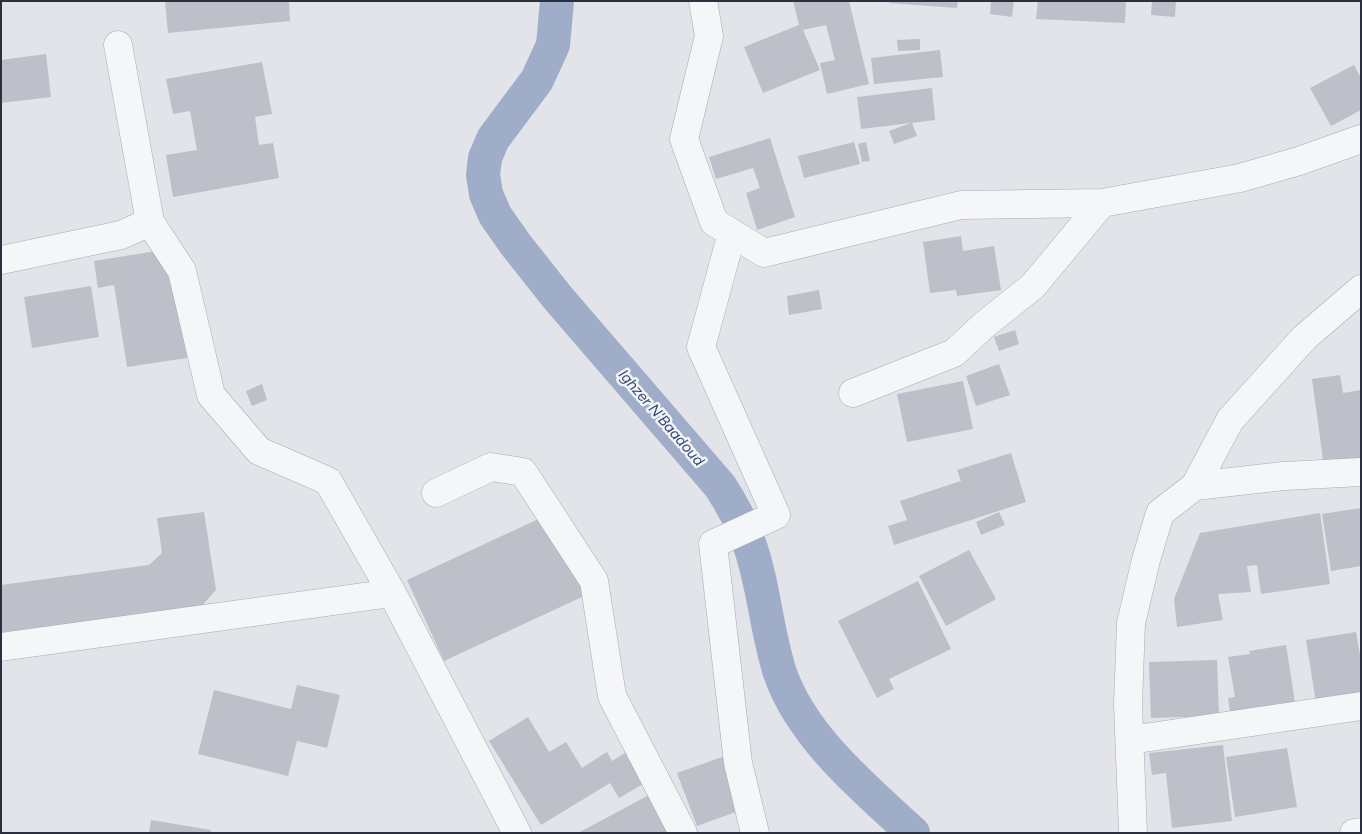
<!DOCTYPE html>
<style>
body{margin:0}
#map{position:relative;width:1362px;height:834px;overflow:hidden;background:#e2e4ea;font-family:Figtree,sans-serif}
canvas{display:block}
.frame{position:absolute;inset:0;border:2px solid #2b3041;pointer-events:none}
</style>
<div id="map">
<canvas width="1362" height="834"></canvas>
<div class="frame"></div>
</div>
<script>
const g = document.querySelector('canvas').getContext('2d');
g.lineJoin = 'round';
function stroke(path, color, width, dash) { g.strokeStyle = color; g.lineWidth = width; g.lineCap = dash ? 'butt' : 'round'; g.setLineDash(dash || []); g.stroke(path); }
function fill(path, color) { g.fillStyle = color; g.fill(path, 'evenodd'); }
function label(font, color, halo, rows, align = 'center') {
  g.font = font + ' Figtree,sans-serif'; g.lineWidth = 5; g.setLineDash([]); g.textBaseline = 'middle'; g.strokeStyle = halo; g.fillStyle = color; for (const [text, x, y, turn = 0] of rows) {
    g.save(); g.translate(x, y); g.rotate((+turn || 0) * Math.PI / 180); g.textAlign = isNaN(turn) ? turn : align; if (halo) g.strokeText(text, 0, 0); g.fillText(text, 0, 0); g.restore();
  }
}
stroke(new Path2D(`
 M 557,1 L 553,45 L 537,80 L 493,139 L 485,158 L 483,175 L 486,194 L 495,215 L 516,245 L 558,298 L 720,486 C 731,503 741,520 748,540 C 764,583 766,630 780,673 C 802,737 865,789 913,833`), '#9fadc8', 34);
fill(new Path2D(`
 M 165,1 L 289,1 L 290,21 L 168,33 Z
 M 793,1 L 849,1 L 869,84 L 827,94 L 820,63 L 835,60 L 826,25 L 803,30 L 820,70 L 763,93 L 744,47 L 799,25 Z
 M 889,1 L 958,1 L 957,8 L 889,3 Z
 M 991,1 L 1014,1 L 1012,17 L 990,14 Z
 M 1038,1 L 1126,1 L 1125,23 L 1036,19 Z
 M 1152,1 L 1176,1 L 1175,17 L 1151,15 Z
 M 920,39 L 920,50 L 898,51 L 897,40 Z
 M 940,50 L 943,77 L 874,84 L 871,58 Z
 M 46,54 L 51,97 L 1,103 L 1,60 Z
 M 262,62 L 272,114 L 255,117 L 259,145 L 273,143 L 279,178 L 173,197 L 166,155 L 197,150 L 190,111 L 173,114 L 166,79 Z
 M 1354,65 L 1361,78 L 1361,110 L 1331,126 L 1310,88 Z
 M 932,88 L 935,120 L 912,123 L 917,136 L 894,144 L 889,131 L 911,123 L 861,129 L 857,97 Z
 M 770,138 L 795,217 L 757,230 L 746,193 L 760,188 L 753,168 L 716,179 L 709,157 Z
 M 854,142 L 860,164 L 804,178 L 798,156 Z
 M 866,142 L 870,161 L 862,162 L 858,144 Z
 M 961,236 L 963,251 L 994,246 L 1001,290 L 957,296 L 956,290 L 930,293 L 923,242 Z
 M 169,249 L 187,358 L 127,367 L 114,285 L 98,288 L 94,261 Z
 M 91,286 L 99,337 L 32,348 L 24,297 Z
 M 819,290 L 822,309 L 789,315 L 787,296 Z
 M 1015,330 L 1019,344 L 999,351 L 994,337 Z
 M 999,364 L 1010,395 L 976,406 L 966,376 Z
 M 1340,375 L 1343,393 L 1361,390 L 1361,462 L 1324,467 L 1312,379 Z
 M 963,381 L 973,429 L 907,442 L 897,394 Z
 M 262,384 L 267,400 L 252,406 L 246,391 Z
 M 1011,453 L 1026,502 L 894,545 L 888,526 L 907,520 L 900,501 L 961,481 L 957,470 Z
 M 1361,508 L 1361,566 L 1331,571 L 1322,514 Z
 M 560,509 L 597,590 L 444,661 L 407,580 Z
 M 204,512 L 216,590 L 199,609 L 1,635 L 1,585 L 149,565 L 162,553 L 157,518 Z
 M 999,512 L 1005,525 L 981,535 L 976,522 Z
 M 1320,513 L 1330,584 L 1261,594 L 1257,565 L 1247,566 L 1251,592 L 1218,594 L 1223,620 L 1177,627 L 1174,599 L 1200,533 Z
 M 969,550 L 996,599 L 946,626 L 919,576 Z
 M 918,581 L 951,649 L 889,679 L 894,689 L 877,698 L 838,621 Z
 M 1356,632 L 1361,661 L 1361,702 L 1317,709 L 1306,640 Z
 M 1286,645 L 1296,709 L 1231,719 L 1228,698 L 1235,697 L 1228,657 L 1250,654 L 1249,651 Z
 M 1217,660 L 1219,716 L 1151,718 L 1149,662 Z
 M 297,685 L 340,695 L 327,748 L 297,741 L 288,776 L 198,754 L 214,690 L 291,709 Z
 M 528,717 L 549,752 L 566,742 L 582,768 L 607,752 L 612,761 L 645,741 L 664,772 L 619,798 L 610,783 L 541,825 L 489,741 Z
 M 1223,745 L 1232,821 L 1172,828 L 1166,773 L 1152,775 L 1149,753 Z
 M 1287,748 L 1297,807 L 1235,817 L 1226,757 Z
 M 725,756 L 744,809 L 697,826 L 677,773 Z
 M 666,786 L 691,833 L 578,833 Z
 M 151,820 L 211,830 L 211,833 L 149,833 Z`), '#bdbfc9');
const minor = new Path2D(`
 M 703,1 L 709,36 L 684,139 L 714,222 L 764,253 L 961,205 L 1102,203 L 1240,178 L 1299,161 L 1361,139
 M 118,45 L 150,222 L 182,271 L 211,395 L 259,451 L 328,481 L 392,593
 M 732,233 L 701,347 L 776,515 L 713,544 L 738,763 L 755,833
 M 1,260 L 121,235 L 150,222
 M 1361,289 L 1304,338 L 1230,420 L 1195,486 L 1284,476 L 1361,472
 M 853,393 L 954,353 L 984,325 L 1033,286 L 1102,203
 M 436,493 L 491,467 L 523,472 L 594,581 L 612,696 L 683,833
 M 1,647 L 392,593 L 517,833
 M 1130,740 L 1361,706
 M 1133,833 L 1128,704 L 1131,623 L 1146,560 L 1160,513 L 1195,486
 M 1354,833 L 1361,832`);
stroke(minor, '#a7aab4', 29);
stroke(minor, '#f5f6f8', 28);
label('italic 15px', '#374973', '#f2f3f7', [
 ["Ighzer N'Baadoud",661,418,49]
]);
</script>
